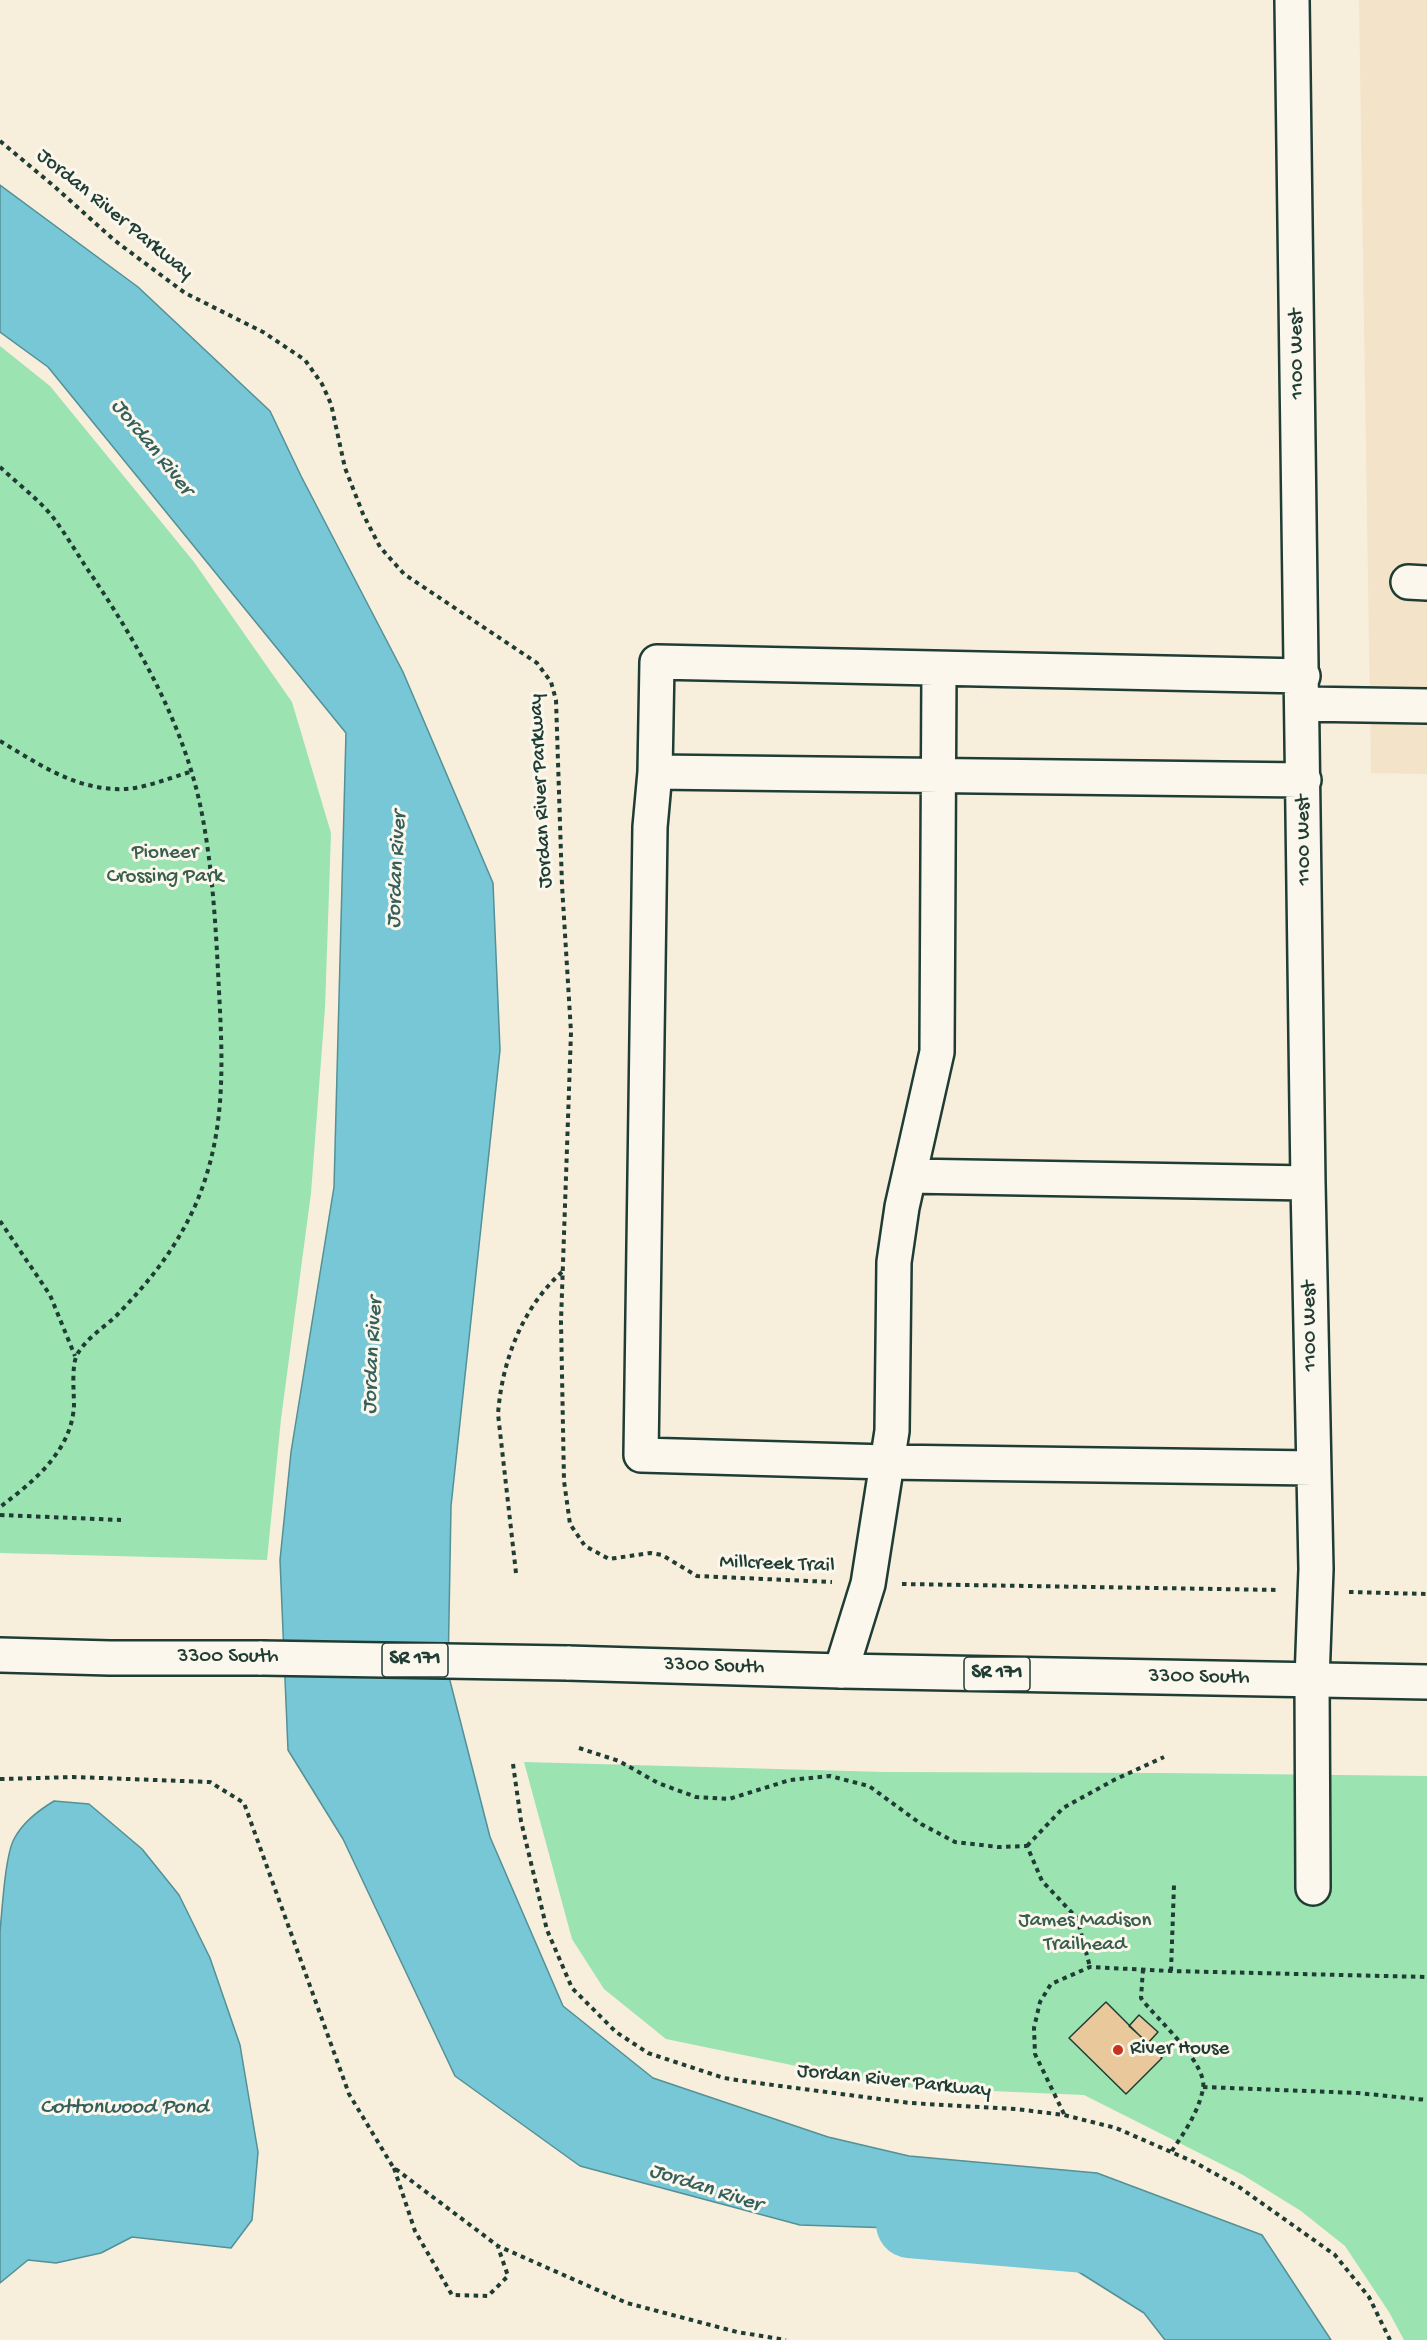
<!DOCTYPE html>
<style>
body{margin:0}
canvas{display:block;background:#f7eedc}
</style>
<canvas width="1427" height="2340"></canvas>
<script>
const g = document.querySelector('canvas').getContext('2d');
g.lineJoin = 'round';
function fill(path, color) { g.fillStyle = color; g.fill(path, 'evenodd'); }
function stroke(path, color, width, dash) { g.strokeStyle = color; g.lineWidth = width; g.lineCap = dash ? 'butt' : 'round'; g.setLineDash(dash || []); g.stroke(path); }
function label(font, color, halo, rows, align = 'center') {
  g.font = font + ' "Gochi Hand",sans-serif'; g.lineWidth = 6; g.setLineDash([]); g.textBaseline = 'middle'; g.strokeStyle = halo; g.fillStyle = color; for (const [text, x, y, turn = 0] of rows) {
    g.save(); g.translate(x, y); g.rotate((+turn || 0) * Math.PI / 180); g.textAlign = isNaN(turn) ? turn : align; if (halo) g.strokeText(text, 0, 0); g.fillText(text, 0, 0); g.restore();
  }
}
fill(new Path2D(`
 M 1359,0 L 1427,0 L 1427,774 L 1371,773 Z`), '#f3e3c8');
fill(new Path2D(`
 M 0,346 L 50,386 L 194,562 L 292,702 L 331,833 L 325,1008 L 311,1193 L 281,1419 L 267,1560 L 0,1553 Z
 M 524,1762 L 885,1772 L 1162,1773 L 1427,1776 L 1427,2340 L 1404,2340 L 1389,2312 L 1345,2246 L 1301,2211 L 1243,2175 L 1084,2095 L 898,2087 L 666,2039 L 604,1989 L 572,1939 Z`), '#9be3b1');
const water = new Path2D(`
 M 0,185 L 138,287 L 270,411 L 301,476 L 403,672 L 493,883 L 500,1050 L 451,1506 L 448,1673 L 490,1837 L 563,2006 L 653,2078 L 828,2137 L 909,2156 L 1097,2173 L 1262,2235 L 1331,2340 L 1165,2340 L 1144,2313 L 1015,2232 L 800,2225 L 580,2166 L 455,2076 L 343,1839 L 288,1750 L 280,1560 L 291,1452 L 334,1187 L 346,733 L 48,367 L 0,332 Z
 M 54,1801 L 89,1804 L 142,1849 L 179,1895 L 210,1958 L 240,2045 L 258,2152 L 252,2220 L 231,2248 L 132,2237 L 101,2253 L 56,2263 L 28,2260 L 0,2283 L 0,1932 C 2,1911 5,1856 14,1839 C 23,1822 38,1811 54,1801 Z`);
fill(water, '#78c7d6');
stroke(water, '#549095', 1.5);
stroke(new Path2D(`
 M 910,2224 L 1110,2241`), '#78c7d6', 68);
const building = new Path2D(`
 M 1106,2002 L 1162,2058 L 1126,2094 L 1069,2038 Z
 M 1139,2015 L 1158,2032 L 1148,2043 L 1129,2026 Z`);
fill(building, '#e9c89b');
stroke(building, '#1f3d34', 1.5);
const minor = new Path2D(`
 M 1292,0 L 1308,1183 L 1316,1569 L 1312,1680 L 1313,1888
 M 1408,582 L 1427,583
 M 1303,676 L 657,662 L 655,772 L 1304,780
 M 1303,704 L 1427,706
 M 655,772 L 650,827 L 641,1455 L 887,1462 L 1313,1468
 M 909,1176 L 1308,1183
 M 841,1671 L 868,1584 L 892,1431 L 894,1262 L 902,1207 L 937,1052 L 939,669`);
const major = new Path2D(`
 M 0,1655 L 110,1658 L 262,1658
 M 567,1663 L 841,1671 L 1427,1682`);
stroke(minor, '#1f3d34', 38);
stroke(major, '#1f3d34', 38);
stroke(new Path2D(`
 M 0,141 L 55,187 L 114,240 L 185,293 L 263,332 L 305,360 L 322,384 L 331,404 L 345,468 L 363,514 L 380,547 L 404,574 L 537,663 L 551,682 L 556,700 L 562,885 L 571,1032 L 561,1321 L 564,1481 L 570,1524 L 585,1546 L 609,1559 L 650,1553 L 662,1555 L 697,1576 L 832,1582
 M 0,467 C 17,483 37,498 52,516 C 65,533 76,552 88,570 C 137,642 183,722 201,809 C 213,869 216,931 219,991 C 223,1067 226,1135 195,1206 C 175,1250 149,1282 116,1316 C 103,1328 87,1338 78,1353 C 71,1363 74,1392 74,1405 C 72,1451 33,1482 0,1507
 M 0,741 C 35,762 71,787 114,789 C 139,791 166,779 190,772
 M 0,1221 L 50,1295 L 75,1356
 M 0,1515 L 121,1520
 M 516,1573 L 498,1414 C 502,1361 522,1308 562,1272
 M 902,1584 L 1279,1590
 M 1349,1592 L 1427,1594
 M 579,1748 L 619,1761 L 658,1783 L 696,1797 L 729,1799 L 790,1780 L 830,1776 L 869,1786 L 921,1824 L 955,1842 L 998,1847 L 1027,1846 L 1042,1881 L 1077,1918 L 1090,1967
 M 513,1764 L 521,1821 L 547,1930 L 572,1988 L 616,2032 L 648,2053 L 724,2078 L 750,2082 L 910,2103 L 1016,2109 L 1064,2115 L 1116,2128 L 1194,2162 L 1239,2187 L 1335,2255 L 1369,2297 L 1390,2340
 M 0,1779 L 73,1777 L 210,1782 L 244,1803 L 349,2094 L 393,2167 L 498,2246 L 627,2303 L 737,2332 L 786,2340
 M 1027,1846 L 1063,1808 L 1114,1780 L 1164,1757
 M 1143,1969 L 1141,1998 C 1156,2019 1208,2063 1203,2089 C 1198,2113 1184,2133 1171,2152
 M 1171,1971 L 1174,1885
 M 1203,2087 L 1358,2093 L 1427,2100
 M 1064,2114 L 1035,2054 L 1034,2028 L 1040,2002 L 1051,1984 L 1090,1967 L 1171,1971 L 1427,1977
 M 394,2168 L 415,2231 L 452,2295 L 488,2296 L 508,2276 L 498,2247`), '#1f3d34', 4, [4.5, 4.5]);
stroke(minor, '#fbf7ec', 33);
stroke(major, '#fbf7ec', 33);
const majorBridge = new Path2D(`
 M 262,1658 L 567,1663`);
stroke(majorBridge, '#1f3d34', 38, []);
stroke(majorBridge, '#fbf7ec', 33);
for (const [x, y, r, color] of [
 [1118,2050,6,"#c8321e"]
]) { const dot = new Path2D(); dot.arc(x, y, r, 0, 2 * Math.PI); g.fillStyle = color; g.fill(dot); stroke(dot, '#fbf7ec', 2); }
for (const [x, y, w] of [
 [415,1660,66],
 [997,1674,66]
]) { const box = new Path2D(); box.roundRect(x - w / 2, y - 17, w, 34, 4.5); g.fillStyle = '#fbf7ec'; g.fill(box); stroke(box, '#1f3d34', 1.5); }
label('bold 20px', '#1f3d34', null, [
 ["SR 171",415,1660],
 ["SR 171",997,1674]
]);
label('21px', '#1f3d34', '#fbf7ec', [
 ["Jordan River Parkway",114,215,39],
 ["1100 West",1298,354,-91],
 ["Jordan River Parkway",542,791,-93],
 ["1100 West",1305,840,-91],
 ["1100 West",1311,1326,-91],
 ["Millcreek Trail",777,1565,2],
 ["3300 South",228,1658],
 ["3300 South",714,1667,2],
 ["3300 South",1199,1678,1],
 ["Jordan River Parkway",894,2082,6]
]);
label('21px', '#385e4d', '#fbf7ec', [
 ["Pioneer",165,854],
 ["Crossing Park",165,878],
 ["James Madison",1085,1922],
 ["Trailhead",1085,1946]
]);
label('21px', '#1f3d34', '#fbf7ec', [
 ["River House",1130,2050]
], 'left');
label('italic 22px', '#35605c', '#fbf7ec', [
 ["Jordan River",151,448,51],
 ["Jordan River",398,870,-87],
 ["Jordan River",374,1356,-87],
 ["Cottonwood Pond",124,2109],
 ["Jordan River",705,2189,18]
]);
</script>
